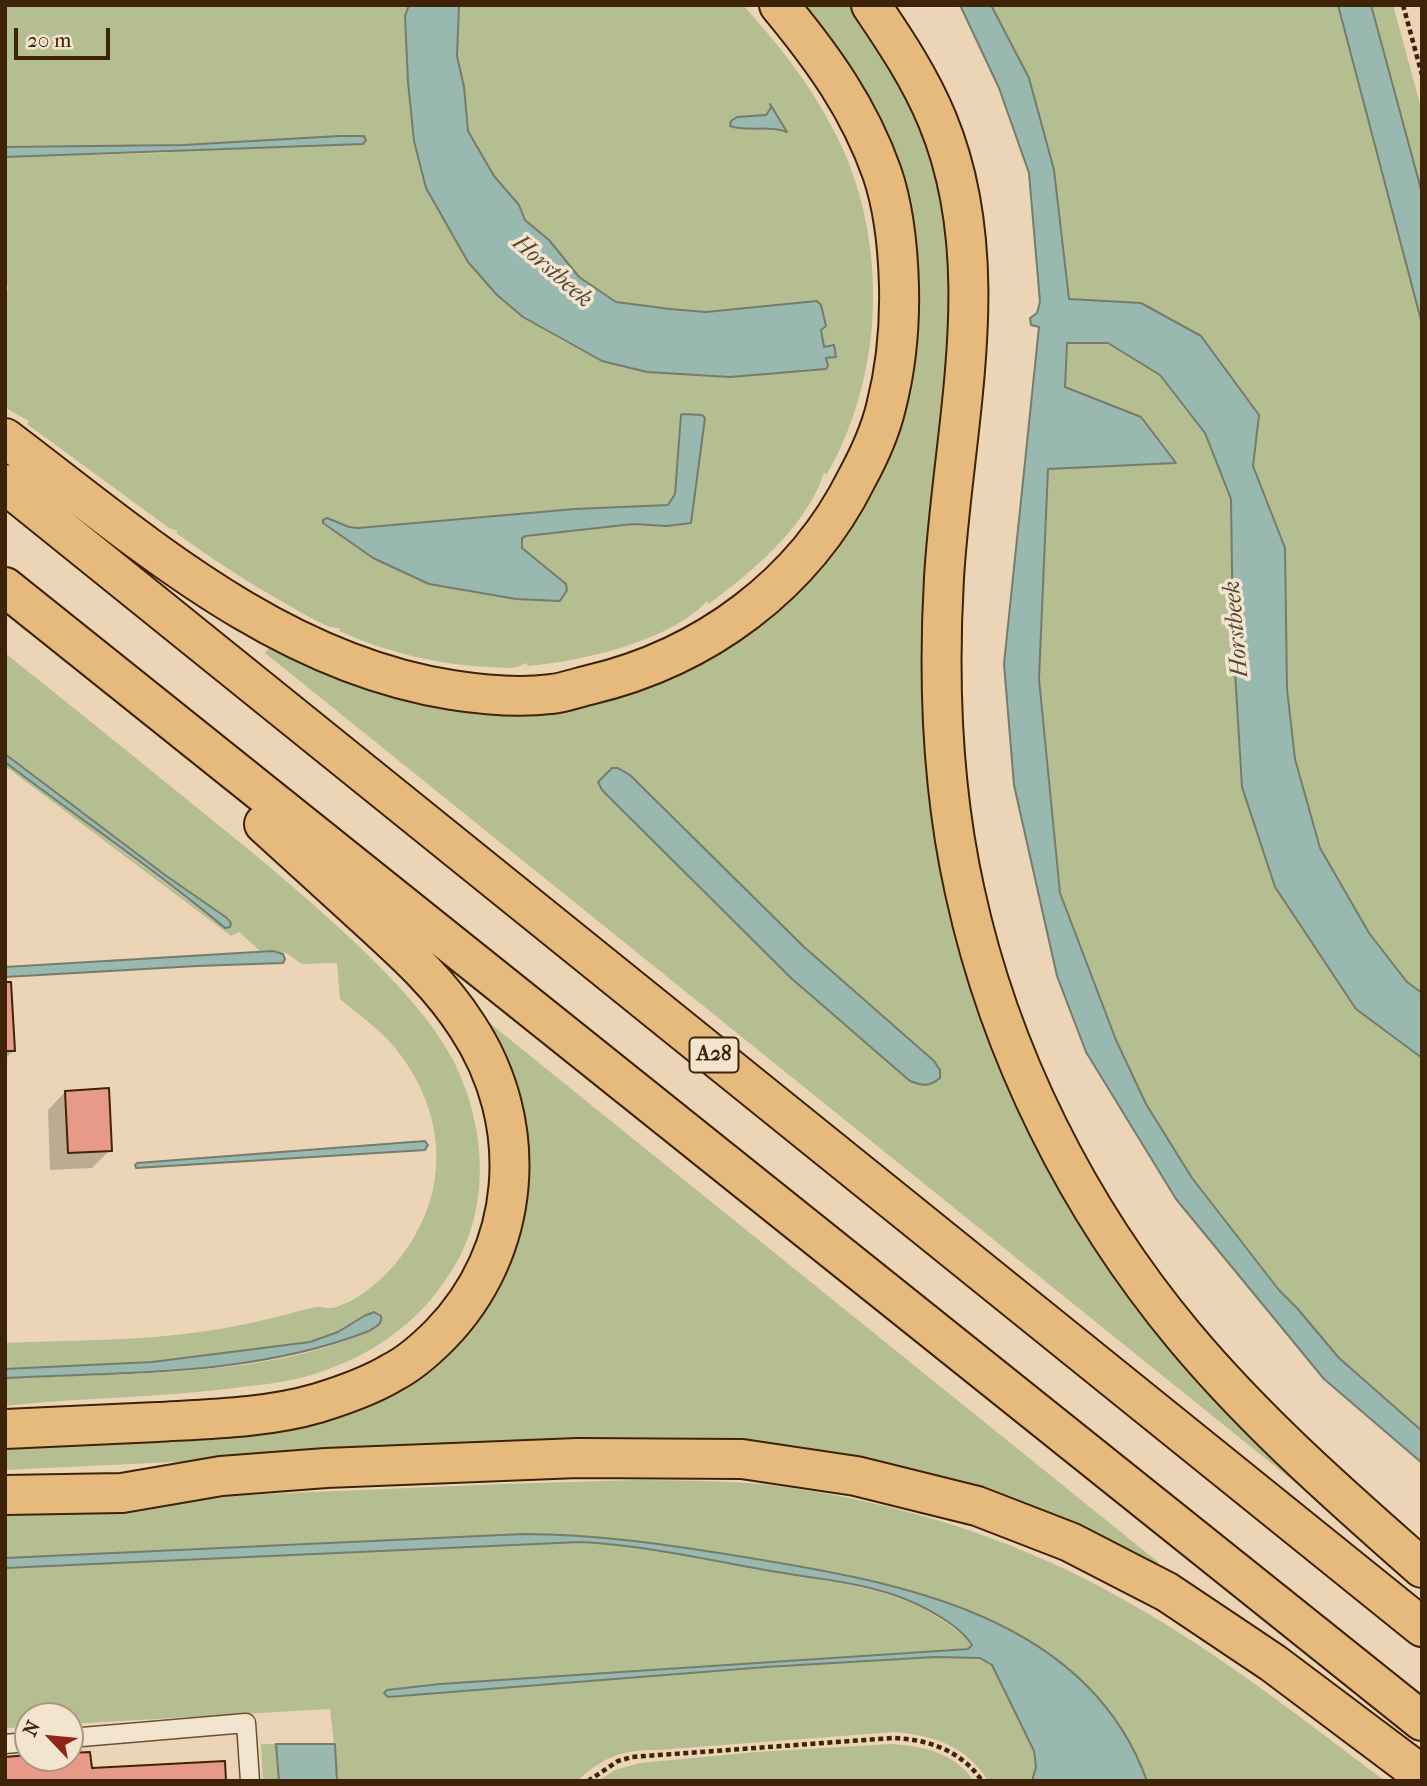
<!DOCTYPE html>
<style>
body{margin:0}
#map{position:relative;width:1427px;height:1786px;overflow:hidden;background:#ecd5b7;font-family:"IM FELL French Canon",serif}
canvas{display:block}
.frame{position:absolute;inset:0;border:7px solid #3f2306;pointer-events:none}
.north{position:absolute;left:14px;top:1702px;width:70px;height:70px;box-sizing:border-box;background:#f3e4d0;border:2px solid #ab977f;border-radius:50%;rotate:296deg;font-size:19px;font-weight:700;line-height:28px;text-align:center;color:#3f2306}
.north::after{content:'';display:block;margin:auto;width:24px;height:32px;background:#8f2418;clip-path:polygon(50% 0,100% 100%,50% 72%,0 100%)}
.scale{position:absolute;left:14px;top:28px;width:96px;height:32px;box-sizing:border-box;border:4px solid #3f2306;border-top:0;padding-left:9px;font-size:21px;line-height:24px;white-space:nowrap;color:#3f2306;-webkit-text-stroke:5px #f3e4d0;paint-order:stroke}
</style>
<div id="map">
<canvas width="1427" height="1786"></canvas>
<div class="frame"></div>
<div class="north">N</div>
<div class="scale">20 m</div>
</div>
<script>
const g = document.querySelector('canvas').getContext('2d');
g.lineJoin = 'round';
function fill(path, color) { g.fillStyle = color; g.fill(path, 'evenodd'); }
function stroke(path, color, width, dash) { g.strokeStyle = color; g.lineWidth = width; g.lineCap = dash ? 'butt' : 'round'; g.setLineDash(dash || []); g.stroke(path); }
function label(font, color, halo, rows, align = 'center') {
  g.font = font + ' "IM FELL French Canon",serif'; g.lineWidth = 7; g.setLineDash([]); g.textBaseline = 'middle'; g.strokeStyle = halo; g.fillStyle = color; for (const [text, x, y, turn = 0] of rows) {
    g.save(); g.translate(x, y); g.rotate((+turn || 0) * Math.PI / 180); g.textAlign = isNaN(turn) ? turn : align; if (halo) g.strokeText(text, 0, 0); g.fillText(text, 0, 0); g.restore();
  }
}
fill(new Path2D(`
 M 5,5 L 409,5 L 405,16 L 408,82 L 414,141 L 426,188 L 468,262 L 497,295 L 523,317 L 565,342 L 647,372 L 730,377 L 823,370 L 826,358 L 835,357 L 824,347 L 817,301 L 706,312 L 670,309 L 616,302 L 579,277 L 550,240 L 525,220 L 518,205 L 494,176 L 468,131 L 457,56 L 459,5 L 743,5 C 781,47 816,92 840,143 C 889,247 883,377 827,474 L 824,473 C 806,527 754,570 709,604 L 707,601 C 669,642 582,661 527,666 L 527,663 C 523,664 520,666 517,667 C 509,669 498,667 490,667 C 438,665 386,652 339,631 L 340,628 L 329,627 C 275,600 225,568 176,533 L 178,531 L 169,528 L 27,424 L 29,421 C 21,416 13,413 5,407 L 5,292 L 9,288 L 5,284 L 5,157 L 162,153 L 339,136 L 183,145 L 5,147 ZM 681,415 L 703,431 L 692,520 L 688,524 L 667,526 L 633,524 L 524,537 L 520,541 L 522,548 L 566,584 L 567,590 L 560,601 L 516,599 L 429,584 L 373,557 L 324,525 L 358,528 L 575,509 L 668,505 L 675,494 Z
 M 792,5 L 857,5 L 924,118 L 957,271 L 932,608 L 1016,1082 L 1338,1517 L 265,653 L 272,643 L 594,697 L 839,530 L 910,266 ZM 618,768 L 630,775 L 743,889 L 846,986 L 877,1011 L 845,1026 L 791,978 L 602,790 Z
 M 991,5 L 1338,5 L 1422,324 L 1422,993 L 1407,982 L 1369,933 L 1320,848 L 1295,759 L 1287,689 L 1285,548 L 1253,466 L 1259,415 L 1141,303 L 1069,299 L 1054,169 L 1029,78 Z
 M 1371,5 L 1393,5 L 1422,111 L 1422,193 Z
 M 1067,343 L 1108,343 L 1160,375 L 1205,433 L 1231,499 L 1233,639 L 1242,787 L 1356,1009 L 1422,1058 L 1422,1431 L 1339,1358 L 1297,1308 L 1279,1290 L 1192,1178 L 1146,1104 L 1116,1040 L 1060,893 L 1039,679 L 1048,469 L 1175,463 L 1141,417 L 1065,387 Z
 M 5,653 C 76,710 146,766 216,823 C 268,865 318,907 366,953 C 400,987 435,1023 456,1066 C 483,1123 490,1194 462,1252 C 433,1310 387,1348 326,1370 C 300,1380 271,1384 242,1387 C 164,1398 84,1397 5,1406 L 5,1378 C 117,1373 279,1379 378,1326 L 382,1318 L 374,1312 L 364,1316 L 338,1332 L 310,1342 L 152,1362 L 5,1369 L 5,1343 C 72,1340 141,1341 207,1331 C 242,1326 277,1317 311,1308 C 321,1305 322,1308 331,1308 C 336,1308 346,1303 351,1301 C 394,1277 429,1226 435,1177 C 443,1125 419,1069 381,1033 C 368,1021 354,1011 340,999 L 337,963 L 302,964 L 286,953 L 273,951 L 260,951 L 239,932 L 231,936 L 5,766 L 5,762 L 225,928 L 229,920 L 227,918 L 165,875 L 5,754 Z
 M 487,1021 L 1158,1562 L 1157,1567 L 982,1489 L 926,1472 L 855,1457 L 299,1456 L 5,1470 L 5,1443 L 309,1422 L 503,1274 Z
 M 638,1480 C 687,1481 737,1480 786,1487 C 897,1503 1007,1536 1106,1590 C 1206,1643 1295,1713 1385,1781 L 1147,1781 C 1092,1640 961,1599 826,1570 L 823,1580 C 889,1593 917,1597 970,1641 L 970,1648 L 440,1684 L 384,1693 L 388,1697 L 766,1667 L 935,1657 L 980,1658 L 992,1665 L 1034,1751 L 1036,1767 L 1032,1781 L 988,1781 C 966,1745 934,1736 895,1732 L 657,1750 C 624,1749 601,1758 577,1781 L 338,1781 L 330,1709 L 70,1724 L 70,1716 L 28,1716 L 28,1727 L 5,1728 L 5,1505 L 503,1484 Z
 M 261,1744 L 276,1744 L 279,1781 L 263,1781 Z
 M 892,1744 C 923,1746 955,1753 974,1781 L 598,1781 L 615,1770 L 640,1763 L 756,1752 Z`), '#b5be90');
const water = new Path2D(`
 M 409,5 L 459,5 L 457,56 L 464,87 L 468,131 L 494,176 L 519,205 L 525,220 L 549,240 L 579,277 L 616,302 L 670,309 L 706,312 L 817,301 L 821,305 L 826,326 L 821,330 L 824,347 L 834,345 L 836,357 L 826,358 L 828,366 L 826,369 L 730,377 L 647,372 L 602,361 L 523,317 L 497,295 L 468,262 L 426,188 L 414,141 L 408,82 L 405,16 Z
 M 960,5 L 991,5 L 1029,78 L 1054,170 L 1069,299 L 1141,303 L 1201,336 L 1259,415 L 1253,466 L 1285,548 L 1287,689 L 1295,759 L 1320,848 L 1369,933 L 1407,982 L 1422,993 L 1422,1058 L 1356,1009 L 1275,887 L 1242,787 L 1233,639 L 1231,499 L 1205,433 L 1160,375 L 1108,343 L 1067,343 L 1065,387 L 1141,417 L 1176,463 L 1048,469 L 1039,679 L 1060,893 L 1116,1040 L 1146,1104 L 1192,1178 L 1279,1290 L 1297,1308 L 1339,1358 L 1422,1431 L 1422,1463 L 1324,1379 L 1176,1199 L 1086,1052 L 1057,976 L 1014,785 L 1004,664 L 1039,327 L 1031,325 L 1030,318 L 1037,313 L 1040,302 L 1029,173 L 999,88 Z
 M 1338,5 L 1371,5 L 1422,193 L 1422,324 Z
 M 770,104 L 787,132 C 769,125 747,132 730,126 L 731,121 L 737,117 L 766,115 L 771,108 Z
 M 339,136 L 364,136 L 366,140 L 363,144 L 5,157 L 5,147 L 183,145 Z
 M 683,414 L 702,415 L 705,418 L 691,523 L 667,526 L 633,524 L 526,536 L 522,538 L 522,548 L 566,584 L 567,590 L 560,601 L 516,599 L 429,584 L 373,558 L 323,523 L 323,520 L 327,518 L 349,527 L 358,528 L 575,509 L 668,505 L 675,494 L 681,415 Z
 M 5,754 L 165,875 L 227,918 L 231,923 L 230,927 L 225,928 C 155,869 78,818 5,762 Z
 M 612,768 L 618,768 L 630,775 L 803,946 L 934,1061 L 940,1070 L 940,1078 C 929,1087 923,1086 910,1081 L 791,978 L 602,790 L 598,782 Z
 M 273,951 L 283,954 L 285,959 L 283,963 L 197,966 L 5,977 L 5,967 Z
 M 425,1141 L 428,1145 L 425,1150 L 136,1168 L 135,1165 L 137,1163 Z
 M 374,1312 L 381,1316 C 383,1324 375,1327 369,1331 C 254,1376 127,1372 5,1378 L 5,1369 L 152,1362 L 310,1342 L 338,1332 L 364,1316 Z
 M 523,1534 C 598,1534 670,1545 744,1557 C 897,1582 1087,1614 1147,1781 L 1032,1781 L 1036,1767 L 1034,1751 L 992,1665 L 980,1658 L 935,1657 L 766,1667 L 388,1697 L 384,1693 L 387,1690 L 440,1684 L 968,1649 L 972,1645 C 959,1624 920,1604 897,1596 C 857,1582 812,1578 771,1571 C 708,1560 644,1545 580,1542 L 5,1568 L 5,1558 Z
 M 276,1744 L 335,1744 L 337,1781 L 279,1781 Z`);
fill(water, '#99b8b0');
stroke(water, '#757c6c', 2);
fill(new Path2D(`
 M 5,984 L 14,1050 L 5,1059 Z
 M 65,1092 L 110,1150 L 92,1168 L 50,1170 L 48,1110 Z`), '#0003');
const building = new Path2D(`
 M 5,982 L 11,982 L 15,1051 L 5,1051 Z
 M 109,1088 L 112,1151 L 68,1153 L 65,1091 Z
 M 90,1752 L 92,1768 L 225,1761 L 226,1781 L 5,1781 L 5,1757 L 28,1755 L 28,1758 L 70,1758 L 70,1753 Z`);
fill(building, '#e89a88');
stroke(building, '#3f2306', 2);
const service = new Path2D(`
 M 70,1738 L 246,1723 L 250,1781
 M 5,1744 L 28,1742`);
const motorway = new Path2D(`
 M 871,5 C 896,42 920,78 937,119 C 998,265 953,426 944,578 C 938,682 942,789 965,892 C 1000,1053 1078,1209 1184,1336 C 1255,1421 1338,1494 1422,1568
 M 5,438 C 141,541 278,663 452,690 C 484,695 520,698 551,694 C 564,693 576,688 589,685 C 704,658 804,585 857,478 C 869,456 880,432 886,407 C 896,368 900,327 899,286 C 898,249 894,208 882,173 C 859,108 823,58 779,5
 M 5,484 L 1422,1627
 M 5,587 L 1422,1721
 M 5,1429 C 56,1427 106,1424 157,1422 C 210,1419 267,1418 318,1403 C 344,1395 370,1386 393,1372 C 411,1363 426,1349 440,1335 C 522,1251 532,1124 467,1026 C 439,982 402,950 364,915 C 331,885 297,854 264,824
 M 5,1495 L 122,1493 L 221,1476 L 326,1468 L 578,1458 L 742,1459 L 856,1476 L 977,1506 L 1070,1542 L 1167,1592 L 1273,1663 L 1422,1775`);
stroke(service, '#6a5032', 21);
stroke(motorway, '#3f2306', 42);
stroke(new Path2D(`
 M 1403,5 L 1422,75
 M 588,1781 L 618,1761 L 632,1757 L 892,1738 C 927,1739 961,1750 982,1781`), '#3f2306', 4.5, [5, 3.5]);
stroke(service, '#f3e4d0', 18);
stroke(motorway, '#e6ba7c', 38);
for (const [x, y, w] of [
 [714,1055,49]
]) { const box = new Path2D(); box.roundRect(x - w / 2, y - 17.5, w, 35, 5); g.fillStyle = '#f3e4d0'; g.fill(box); stroke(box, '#3f2306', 2); }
label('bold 21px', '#3f2306', null, [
 ["A28",714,1055]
]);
label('italic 24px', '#564830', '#f3e4d0', [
 ["Horstbeek",552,272,41],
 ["Horstbeek",1237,629,-95]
]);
</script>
